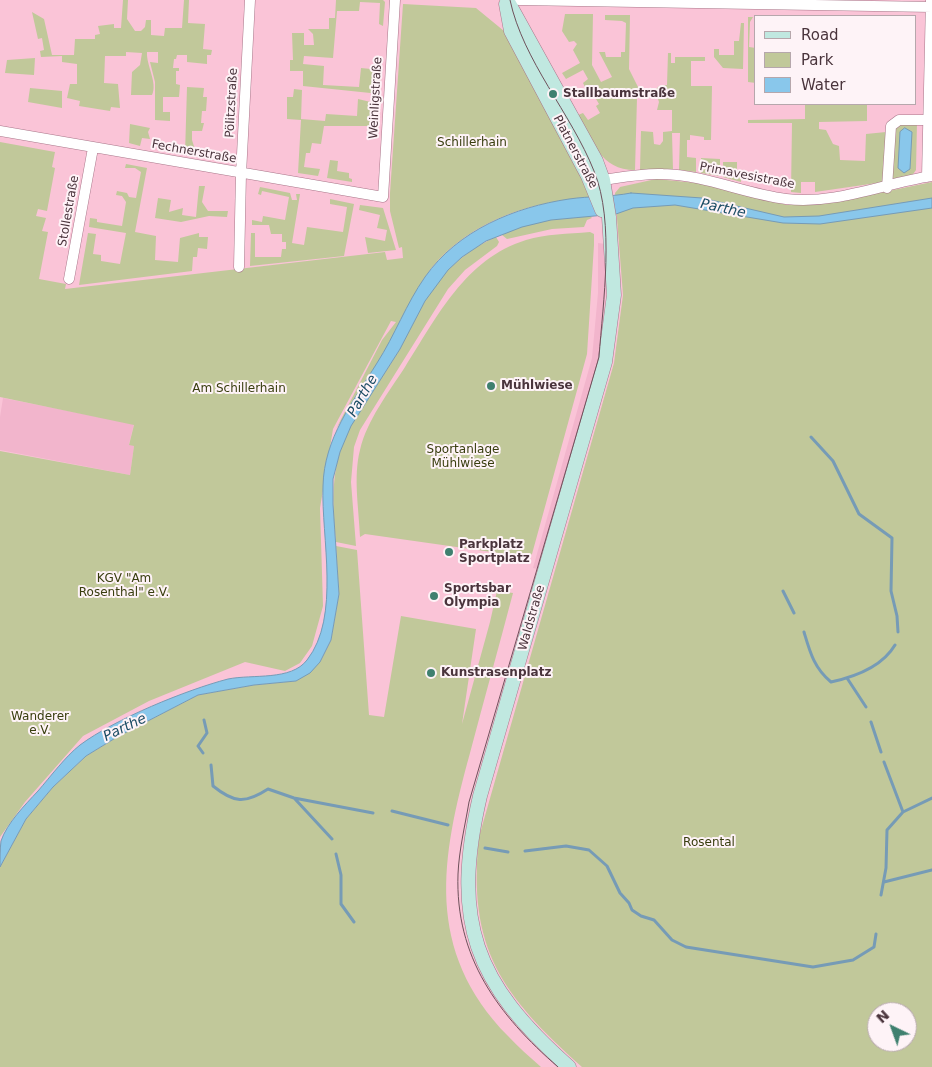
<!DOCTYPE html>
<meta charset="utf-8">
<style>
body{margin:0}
#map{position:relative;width:932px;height:1067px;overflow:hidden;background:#fac4d7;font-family:"DejaVu Sans",sans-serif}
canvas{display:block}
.legend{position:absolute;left:754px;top:15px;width:162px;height:90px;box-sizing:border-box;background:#fef3f7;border:1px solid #b6a7ac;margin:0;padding:6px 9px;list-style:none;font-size:15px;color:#4a343c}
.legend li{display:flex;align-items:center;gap:10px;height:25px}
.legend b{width:25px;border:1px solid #b6a7ac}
.north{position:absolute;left:867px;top:1002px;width:50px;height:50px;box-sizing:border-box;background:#fef3f7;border:1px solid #b6a7ac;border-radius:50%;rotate:318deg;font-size:14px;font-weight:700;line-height:20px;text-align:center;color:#4a343c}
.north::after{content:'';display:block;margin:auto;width:18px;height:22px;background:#3f806f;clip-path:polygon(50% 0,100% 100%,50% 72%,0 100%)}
</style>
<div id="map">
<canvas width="932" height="1067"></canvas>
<ul class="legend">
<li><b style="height:6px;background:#c0e8e0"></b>Road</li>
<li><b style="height:14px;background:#c1c89a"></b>Park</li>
<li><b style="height:14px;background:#89c7eb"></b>Water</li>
</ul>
<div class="north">N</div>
</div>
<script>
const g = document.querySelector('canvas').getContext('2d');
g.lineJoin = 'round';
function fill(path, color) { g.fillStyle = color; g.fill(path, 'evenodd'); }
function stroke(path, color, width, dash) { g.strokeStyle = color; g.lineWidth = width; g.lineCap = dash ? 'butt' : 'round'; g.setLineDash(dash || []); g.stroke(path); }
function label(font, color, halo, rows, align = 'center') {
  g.font = font + ' "DejaVu Sans",sans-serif'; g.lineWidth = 4; g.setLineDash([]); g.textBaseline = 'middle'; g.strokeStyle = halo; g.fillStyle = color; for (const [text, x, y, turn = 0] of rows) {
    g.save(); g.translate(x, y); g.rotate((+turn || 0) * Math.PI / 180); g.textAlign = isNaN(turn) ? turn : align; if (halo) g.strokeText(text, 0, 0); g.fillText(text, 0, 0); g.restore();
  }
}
fill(new Path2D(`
 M 598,243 L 606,244 L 607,275 L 600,359 L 541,570 L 533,568 L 592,358 L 598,293 Z
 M 3,398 L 134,424 L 129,444 L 134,446 L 130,475 L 0,450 L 0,417 Z`), '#f2b5cc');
fill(new Path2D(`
 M 123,0 L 128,0 L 127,19 L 135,31 L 141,31 L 145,27 L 146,20 L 151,20 L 151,35 L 164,36 L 165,28 L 182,28 L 184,0 L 189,0 L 188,23 L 205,24 L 203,49 L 212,50 L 211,55 L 207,55 L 207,64 L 187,62 L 187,55 L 177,55 L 176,59 L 174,59 L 173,68 L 179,68 L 179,71 L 176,71 L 176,84 L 180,85 L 179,97 L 163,97 L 163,112 L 170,112 L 170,121 L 155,120 L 155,82 L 150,62 L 158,63 L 158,52 L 147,52 C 146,65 158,83 152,95 L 131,95 L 132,72 L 140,65 L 142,53 L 126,52 L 126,56 L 105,56 L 104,83 L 118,84 L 120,108 L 111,107 L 110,111 L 79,106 L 80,101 L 67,98 L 70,84 L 77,84 L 77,64 L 62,62 L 62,56 L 41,57 L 40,51 L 44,50 L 42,38 L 38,39 L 32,12 L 44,19 L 52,55 L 74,55 L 75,39 L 95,39 L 95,35 L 100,34 L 98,26 L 114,24 L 114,28 L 121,28 Z
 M 336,0 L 383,0 L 385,2 L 383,26 L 379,24 L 380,3 L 360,2 L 359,11 L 337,11 L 333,58 L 304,56 L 303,64 L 324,66 L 323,85 L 359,87 L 361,68 L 381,70 L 380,94 L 303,86 L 303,71 L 290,71 L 290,60 L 293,60 L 292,33 L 304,33 L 304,45 L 314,45 L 313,34 L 308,29 L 329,29 L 329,18 L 335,18 Z
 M 403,4 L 476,8 L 504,31 L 591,195 L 588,199 C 529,199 458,227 425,277 C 412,297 404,318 393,338 C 377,370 355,399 336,429 L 382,340 L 396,322 L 391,321 L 333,429 L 320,508 L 323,606 L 312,646 L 300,663 L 285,671 L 245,662 L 149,701 L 83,736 L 25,802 L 0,837 L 0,451 L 130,475 L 134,446 L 129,445 L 134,425 L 0,397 L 0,142 L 55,152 L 52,167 L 55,168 L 47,211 L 38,209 L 36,216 L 46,218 L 42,231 L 48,232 L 39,279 L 66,284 L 65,289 L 385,252 L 387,260 L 403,258 L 402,247 L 399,248 L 390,211 L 390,193 Z
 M 565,14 L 593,14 L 592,65 L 601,82 L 612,77 L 599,52 L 605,52 L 606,57 L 621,57 L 621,52 L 625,52 L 626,23 L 622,21 L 605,20 L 605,15 L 630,15 L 629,69 L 642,95 L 637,98 L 635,170 C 600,170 593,141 578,115 L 583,113 L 588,120 L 600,113 L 596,106 L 599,104 L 590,89 L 587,91 L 583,83 L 588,79 L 583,70 L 566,79 L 562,73 L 580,63 L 573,50 L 577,44 L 574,41 L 569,42 L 562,31 Z
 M 748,17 L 753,17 L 750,22 L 749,47 L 756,48 L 756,83 L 748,82 Z
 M 741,23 L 744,23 L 743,69 L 723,68 L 714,57 L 714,49 L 719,49 L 719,55 L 734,55 L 734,41 L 739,41 Z
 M 668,53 L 671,53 L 671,63 L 675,63 L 675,57 L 705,57 L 705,61 L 691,61 L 691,86 L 712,86 L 711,140 L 704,140 L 704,137 L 690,135 L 690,140 L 687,140 L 687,157 L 696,158 L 696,172 L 679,170 L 680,133 L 672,133 L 673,170 L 640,170 L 641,131 L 653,132 L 654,144 L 660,145 L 663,141 L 663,132 L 672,131 L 672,110 L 657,110 L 659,102 L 655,90 L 659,86 L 667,85 Z
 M 35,58 L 34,75 L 5,73 L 7,60 Z
 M 187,87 L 204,88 L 203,97 L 207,97 L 206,111 L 202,111 L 201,123 L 204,123 L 202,131 L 192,131 L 192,140 L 197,156 L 185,154 Z
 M 30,88 L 62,91 L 62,108 L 28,102 Z
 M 294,89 L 302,90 L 301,119 L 325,121 L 326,114 L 357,116 L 358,99 L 379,104 L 378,126 L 324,126 L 321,144 L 312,143 L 310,153 L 306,153 L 304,167 L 320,169 L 318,176 L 298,173 L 301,120 L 287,119 L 287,97 L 293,97 Z
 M 805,104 L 867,104 L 867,121 L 819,122 L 819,129 L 826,130 L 833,144 L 839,146 L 840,160 L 865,161 L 866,134 L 886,132 L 884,182 L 815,192 L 815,182 L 801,182 L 801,193 L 791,192 L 792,123 L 748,123 L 748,120 L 805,119 Z
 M 917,122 L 916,170 L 911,177 L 892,180 L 893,131 L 899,124 Z
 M 130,124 L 150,128 L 148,132 L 150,139 L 142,138 L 140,146 L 129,143 Z
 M 701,158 L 720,159 L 720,176 L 701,173 Z
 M 330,160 L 338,161 L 337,171 L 349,173 L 349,178 L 352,179 L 352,182 L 327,178 Z
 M 723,162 L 737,162 L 737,170 L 741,170 L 741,182 L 723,177 Z
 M 126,164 L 147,168 L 135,232 L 156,236 L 155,260 L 178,262 L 180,238 L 199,233 L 199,237 L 208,237 L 207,249 L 198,248 L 197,257 L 193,257 L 192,271 L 79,285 L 88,233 L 96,234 L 93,254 L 101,255 L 101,261 L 120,264 L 126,233 L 89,227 L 90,218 L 97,219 L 97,222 L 122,226 L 126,202 L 122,196 L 116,195 L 117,191 L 127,193 L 129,197 L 136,198 L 141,172 L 135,168 L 125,168 Z
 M 656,179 L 707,184 L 787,205 L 830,203 L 932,182 L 932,1067 L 582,1067 C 502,995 467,949 479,837 L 614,363 L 623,295 L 615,193 L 620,187 ZM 877,1012 L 907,1012 L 907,1042 L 877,1042 Z
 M 199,186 L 205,186 L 202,202 L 208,211 L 228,211 L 227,217 L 209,216 L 181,222 L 155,218 L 158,198 L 171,200 L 169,212 L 183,208 L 182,215 L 196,217 Z
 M 260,187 L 290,193 L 292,200 L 297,200 L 296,194 L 300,194 L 292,243 L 304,245 L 307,227 L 343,232 L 347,207 L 330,204 L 330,199 L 354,204 L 344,256 L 250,266 L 251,233 L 255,233 L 255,257 L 281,257 L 282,249 L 286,249 L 286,242 L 282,242 L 282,234 L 271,234 L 269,225 L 252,225 L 252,220 L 262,222 L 263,216 L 285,220 L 289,197 L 262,191 L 261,195 L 258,194 Z
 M 360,205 L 383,208 L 396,250 L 368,253 L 365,237 L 385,241 L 387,230 L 377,228 L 380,215 L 359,210 Z
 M 590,216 L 592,218 L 587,220 L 584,227 L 552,229 L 507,239 L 502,235 C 526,219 562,219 590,216 Z
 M 590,232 L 594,234 L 594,245 L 587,354 L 532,554 L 527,557 L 365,534 L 360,537 C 359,509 353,477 360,450 C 367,420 389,392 405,367 C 437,317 465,259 526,240 C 546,234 568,234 590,232 Z
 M 496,237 L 499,242 L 497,246 L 465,270 L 448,289 L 360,430 L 354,447 L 351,482 L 356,546 L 336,542 C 333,512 331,484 339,455 C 349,416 380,384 399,350 C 415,322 426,291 449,269 C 462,256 479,244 496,237 Z
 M 336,546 L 357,550 L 369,715 L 384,717 L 401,616 L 476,629 L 462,724 L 490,622 L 497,591 L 513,593 C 499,646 484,700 470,753 C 441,858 424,950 508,1036 C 518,1047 530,1057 541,1067 L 0,1067 L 0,867 L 26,819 L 53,787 L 86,756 L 117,737 L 198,695 L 254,685 L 296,681 L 320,662 L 331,640 L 339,594 Z`), '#c1c89a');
const water = new Path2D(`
 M 905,128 L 912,132 L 910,169 L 904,173 L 898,168 L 900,132 Z
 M 631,193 L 702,198 L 784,217 L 819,216 L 932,198 L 932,208 L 820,224 L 783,223 L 675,205 L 633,208 L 616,214 L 551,220 L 522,227 L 486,241 L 462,257 L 448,270 L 425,301 L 400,349 L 351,426 L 340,452 L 333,479 L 333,504 L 339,594 L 331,640 L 320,662 L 310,673 L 296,681 L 254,685 L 198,695 L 117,737 L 86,756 L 53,787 L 26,819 L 0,867 C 0,860 0,848 1,841 C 7,823 25,805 38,791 C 51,776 65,757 80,745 C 115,719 186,690 228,679 C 253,674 291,681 307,660 C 341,617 321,537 323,486 C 324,438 353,402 377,363 C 395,335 406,304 425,277 C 458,230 515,207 569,199 C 590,196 611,197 631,193 Z`);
fill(water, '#89c7eb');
stroke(water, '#769bb6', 1);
stroke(new Path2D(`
 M 811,437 L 833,461 L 859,514 L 892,538 L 891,591 L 897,616 L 898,632
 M 783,591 L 794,613
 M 804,632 C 810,652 814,668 831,682 C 854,677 882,667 895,645
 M 847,678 L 866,707
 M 871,722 L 881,752
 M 203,753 L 198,746 L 207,733 L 204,720
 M 884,762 L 903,812
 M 211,765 L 213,786 C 234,803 245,804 268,789 L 294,798 L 373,813
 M 295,799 L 332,839
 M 392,811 L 448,825
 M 485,848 L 508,852
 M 525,851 L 566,846 L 589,850 L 607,866 L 620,893 L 629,903 L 632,910 L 641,916 L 654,920 L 672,940 L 686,947 L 813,967 L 853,960 L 874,947 L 876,934
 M 336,854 L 341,875 L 341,904 L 354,922
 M 884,882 L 932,870
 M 881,895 L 886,868 L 887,830 L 903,812 L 932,798`), '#769bb6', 3);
const minor = new Path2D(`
 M 519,0 L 932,7
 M 0,131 L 383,197 L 395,0
 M 927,177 L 931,0
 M 603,180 C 623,177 643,173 663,174 C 705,175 745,194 786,199 C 836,205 884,183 932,176
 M 887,188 L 891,126 L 899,120 L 929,120
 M 239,267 L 241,174 L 250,0
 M 69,279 L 93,148`);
const secondary = new Path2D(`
 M 507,0 L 596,161 L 603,180 L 609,217 L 614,295 L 605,362 L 480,796 C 451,921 474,983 569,1067
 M 506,4 L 511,31 L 588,176 L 602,210`);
stroke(minor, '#a87689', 11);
stroke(secondary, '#a87689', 15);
stroke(minor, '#fff', 10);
stroke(secondary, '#c0e8e0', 14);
stroke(new Path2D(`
 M 510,0 C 523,61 571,113 594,171 C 615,222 603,302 599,357 L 469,802 C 465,826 459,850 458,874 C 455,957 498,1015 558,1067`), '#6e515b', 1);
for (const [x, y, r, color] of [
 [553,94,5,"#3f806f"],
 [491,386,5,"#3f806f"],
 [449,552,5,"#3f806f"],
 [434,596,5,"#3f806f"],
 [431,673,5,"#3f806f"]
]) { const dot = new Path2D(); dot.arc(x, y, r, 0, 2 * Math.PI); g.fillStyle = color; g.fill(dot); stroke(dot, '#fef3f7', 2); }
label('bold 12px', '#4a343c', '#fef3f7', [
 ["Stallbaumstraße",563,94],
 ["Mühlwiese",501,386],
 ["Parkplatz",459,545],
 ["Sportplatz",459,559],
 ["Sportsbar",444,589],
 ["Olympia",444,603],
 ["Kunstrasenplatz",441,673]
], 'left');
label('12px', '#4a343c', '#fef3f7', [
 ["Weinligstraße",376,98,-87],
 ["Pölitzstraße",232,103,-87],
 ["Fechnerstraße",194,152,10],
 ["Platnerstraße",575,152,62],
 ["Primavesistraße",747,176,11],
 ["Stollestraße",69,211,-80],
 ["Waldstraße",532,618,-74]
]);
label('12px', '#383d0e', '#fef3f7', [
 ["Schillerhain",472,143],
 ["Am Schillerhain",239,389],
 ["Sportanlage",463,450],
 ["Mühlwiese",463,464],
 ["KGV \"Am",124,579],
 ["Rosenthal\" e.V.",124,593],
 ["Wanderer",40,717],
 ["e.V.",40,731],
 ["Rosental",709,843]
]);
label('italic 14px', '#1a4b64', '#fef3f7', [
 ["Parthe",723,209,12],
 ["Parthe",363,396,-60],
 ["Parthe",125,728,-26]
]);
</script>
